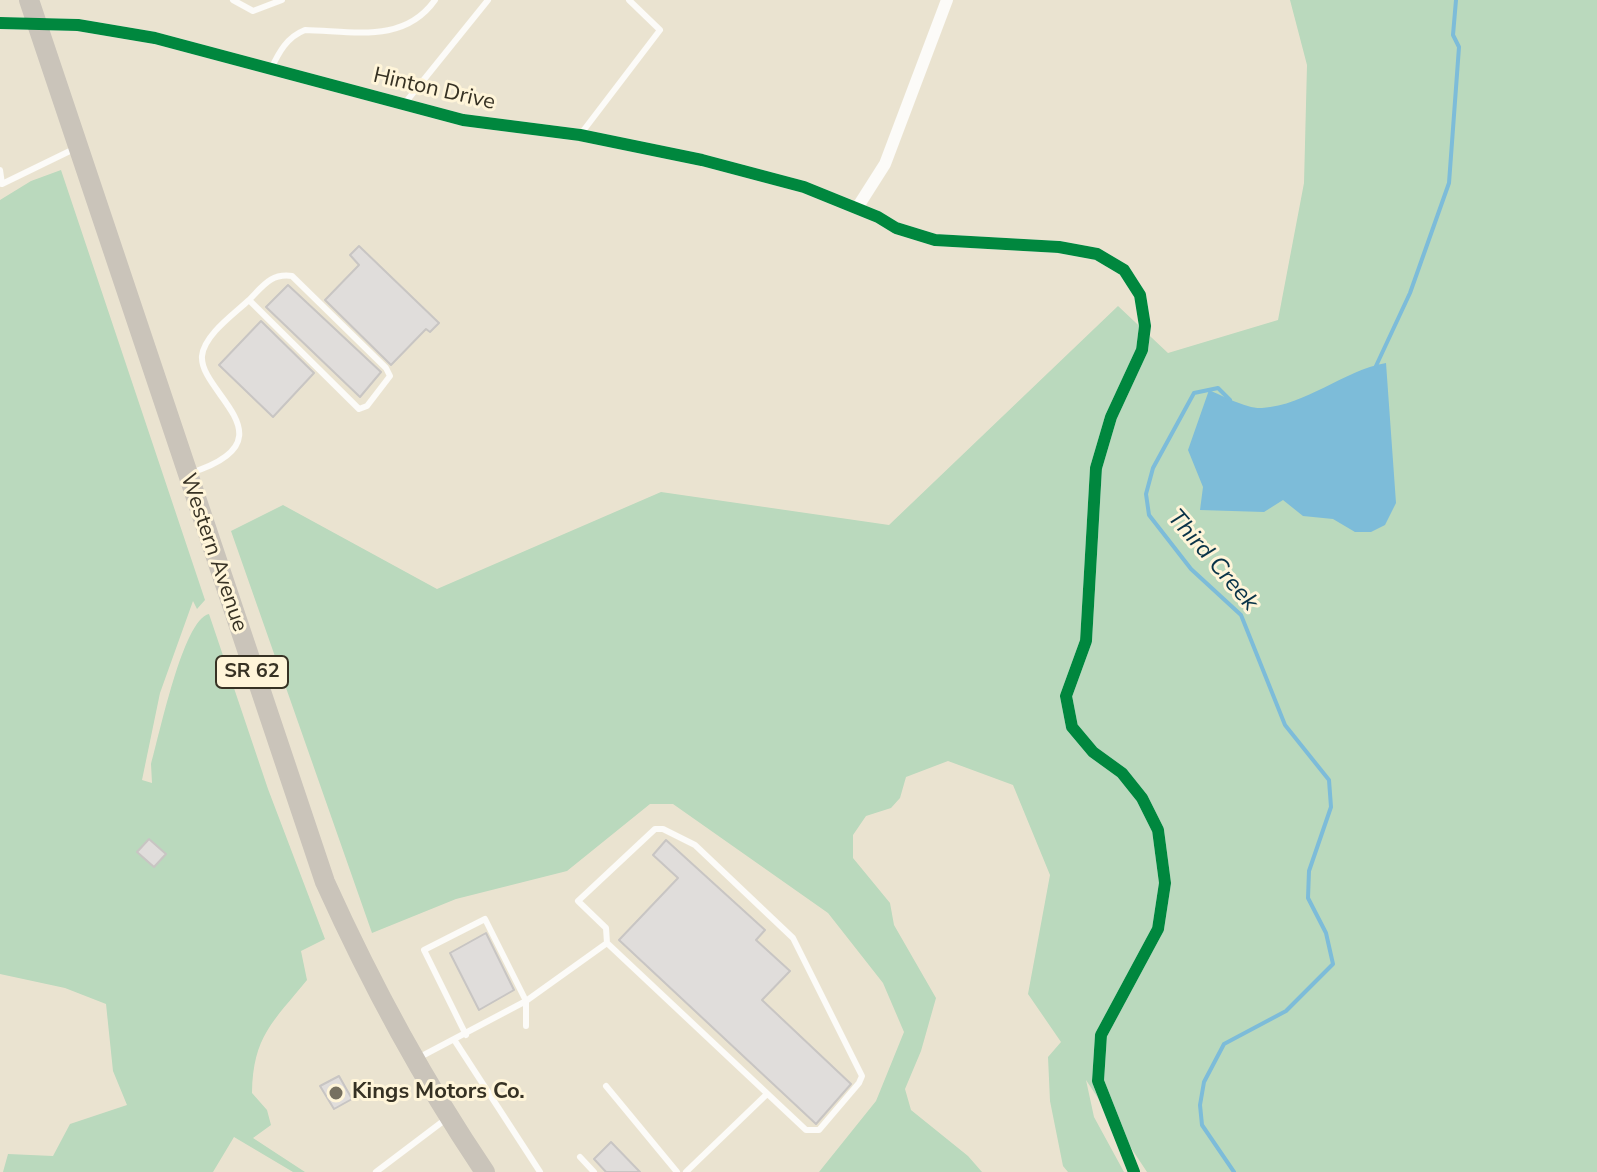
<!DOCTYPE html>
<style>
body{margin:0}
canvas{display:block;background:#eae3d0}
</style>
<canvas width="1597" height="1172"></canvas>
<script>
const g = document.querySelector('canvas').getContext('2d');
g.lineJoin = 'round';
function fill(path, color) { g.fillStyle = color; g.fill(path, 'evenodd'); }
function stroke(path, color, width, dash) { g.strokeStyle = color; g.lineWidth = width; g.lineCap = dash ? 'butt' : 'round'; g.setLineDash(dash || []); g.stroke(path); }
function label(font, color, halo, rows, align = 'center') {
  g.font = font + ' "Nunito Sans",sans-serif'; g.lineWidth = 6; g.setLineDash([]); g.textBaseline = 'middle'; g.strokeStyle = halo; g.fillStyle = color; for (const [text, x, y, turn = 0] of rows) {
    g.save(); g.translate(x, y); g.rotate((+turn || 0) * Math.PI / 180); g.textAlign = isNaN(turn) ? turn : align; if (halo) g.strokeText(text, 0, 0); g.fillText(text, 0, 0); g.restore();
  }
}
fill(new Path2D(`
 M 1290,0 L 1597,0 L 1597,1172 L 1147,1172 L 1086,1080 L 1094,1117 L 1124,1172 L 1068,1172 L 1063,1166 L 1050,1101 L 1048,1057 L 1061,1042 L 1028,994 L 1050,875 L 1013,785 L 948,761 L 906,777 L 900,798 L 891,808 L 866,816 L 853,835 L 853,858 L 890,903 L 894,925 L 936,998 L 921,1051 L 905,1089 L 911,1110 L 968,1156 L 982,1172 L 819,1172 L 876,1101 L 904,1032 L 883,983 L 828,913 L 673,804 L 650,804 L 567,871 L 456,899 L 372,933 L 231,531 L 283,505 L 437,589 L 661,492 L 889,525 L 1118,306 L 1168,353 L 1278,320 L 1304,183 L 1307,65 Z
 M 61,170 L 205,600 L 197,609 L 193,601 L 160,693 L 142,780 L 152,783 L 151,764 C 159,737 183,619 209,614 L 268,789 L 325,939 L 301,951 L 307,980 C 273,1022 253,1036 252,1093 L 267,1110 L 271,1125 L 253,1138 L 305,1172 L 293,1172 L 234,1137 L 213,1172 L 3,1172 L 8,1154 L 53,1156 L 70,1124 L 127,1105 L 113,1071 L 106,1004 L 65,988 L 0,974 L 0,200 L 31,181 Z`), '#bad9bd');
fill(new Path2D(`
 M 1386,363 L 1396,503 L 1385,525 L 1371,532 L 1355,532 L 1333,519 L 1303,516 L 1283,500 L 1264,512 L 1200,510 L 1203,487 L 1188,450 L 1209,390 C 1223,396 1247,409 1262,408 C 1307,405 1342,371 1386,363 Z`), '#7dbcd9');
stroke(new Path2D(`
 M 1376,366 L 1410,293 L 1449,183 L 1459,47 L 1453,35 L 1456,0
 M 1230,400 L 1218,388 L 1194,393 L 1153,468 L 1146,494 L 1149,515 L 1191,569 L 1241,615 L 1285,725 L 1329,780 L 1331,807 L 1309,871 L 1308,898 L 1326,933 L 1333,964 L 1286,1011 L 1224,1044 L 1204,1082 L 1200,1105 L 1202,1125 L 1234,1172`), '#7dbcd9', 4);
const building = new Path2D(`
 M 359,246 L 439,323 L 430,332 L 426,329 L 391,365 L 325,300 L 359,265 L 350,255 Z
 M 288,285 L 381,372 L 360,397 L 266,307 Z
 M 261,321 L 314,373 L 273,417 L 219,365 Z
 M 149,839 L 166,854 L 154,867 L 137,852 Z
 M 666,840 L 765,930 L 756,940 L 790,971 L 762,1000 L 851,1084 L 816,1124 L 619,940 L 678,878 L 653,855 Z
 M 486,933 L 514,990 L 479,1010 L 450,953 Z
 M 339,1076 L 352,1099 L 334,1109 L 320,1086 Z
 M 611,1142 L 640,1172 L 606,1172 L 594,1159 Z`);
fill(building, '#e0dddb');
stroke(building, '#c8c5c3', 2);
stroke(new Path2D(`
 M 233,0 L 253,11 L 282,0
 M 271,69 C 279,52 287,37 305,30 C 353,31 404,44 435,0
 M 405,103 L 488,0
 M 580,135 L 660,30 L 629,0
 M 0,170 L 2,184 L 76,148
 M 190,473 C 295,440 199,393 202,356 C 204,335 234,314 249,300 L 359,409 L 367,406 L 390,376 L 386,368 L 292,276 C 271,273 263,286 249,300
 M 466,1035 L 424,950 L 485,919 L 526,1001 L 526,1026
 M 455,1041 L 540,1172
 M 420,1057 L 526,1001 L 607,943 L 806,1130 L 819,1130 L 859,1083 L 862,1076 L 793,938 L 695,845 L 663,829 L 655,829 L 578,901 L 606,928 L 607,943
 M 606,1086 L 677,1172
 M 580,1157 L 594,1172
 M 376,1172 L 446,1119
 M 686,1172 L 767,1094`), '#fcfbf8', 6);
stroke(new Path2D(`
 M 0,23 L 78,25 L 155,38 L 463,120 L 580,135 L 702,160 L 804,187 L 878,217 L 896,228 L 935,240 L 1059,247 L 1097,254 L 1124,270 L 1140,295 L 1145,326 L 1142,350 L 1111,417 L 1096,468 L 1086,641 L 1066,696 L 1072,727 L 1093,752 L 1122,773 L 1142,798 L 1158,830 L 1165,883 L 1158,929 L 1101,1035 L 1098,1081 L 1134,1172
 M 857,208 L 885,164 L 947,0`), '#fcfbf8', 12);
stroke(new Path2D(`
 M 29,0 L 325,882 C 371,984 422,1079 485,1172`), '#cac4ba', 20);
stroke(new Path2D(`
 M 0,23 L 78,25 L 155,38 L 463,120 L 580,135 L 702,160 L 804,187 L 878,217 L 896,228 L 935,240 L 1059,247 L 1097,254 L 1124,270 L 1140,295 L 1145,326 L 1142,350 L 1111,417 L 1096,468 L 1086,641 L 1066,696 L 1072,727 L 1093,752 L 1122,773 L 1142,798 L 1158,830 L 1165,883 L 1158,929 L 1101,1035 L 1098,1081 L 1134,1172`), '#00873e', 12);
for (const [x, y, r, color] of [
 [336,1093,8,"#767060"]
]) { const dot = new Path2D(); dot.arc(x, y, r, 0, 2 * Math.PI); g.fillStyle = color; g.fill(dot); stroke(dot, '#fff5d9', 3); }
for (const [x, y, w] of [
 [252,672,72]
]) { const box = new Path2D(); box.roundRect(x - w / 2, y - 16, w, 32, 6); g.fillStyle = '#fff5d9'; g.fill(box); stroke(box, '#373224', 2); }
label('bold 20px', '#373224', null, [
 ["SR 62",252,672]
]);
label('22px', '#373224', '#fff5d9', [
 ["Hinton Drive",434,90,13],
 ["Western Avenue",213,553,71]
]);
label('bold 22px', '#373224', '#fff5d9', [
 ["Kings Motors Co.",352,1093]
], 'left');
label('italic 24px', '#093348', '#fff5d9', [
 ["Third Creek",1212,561,49]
]);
</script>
